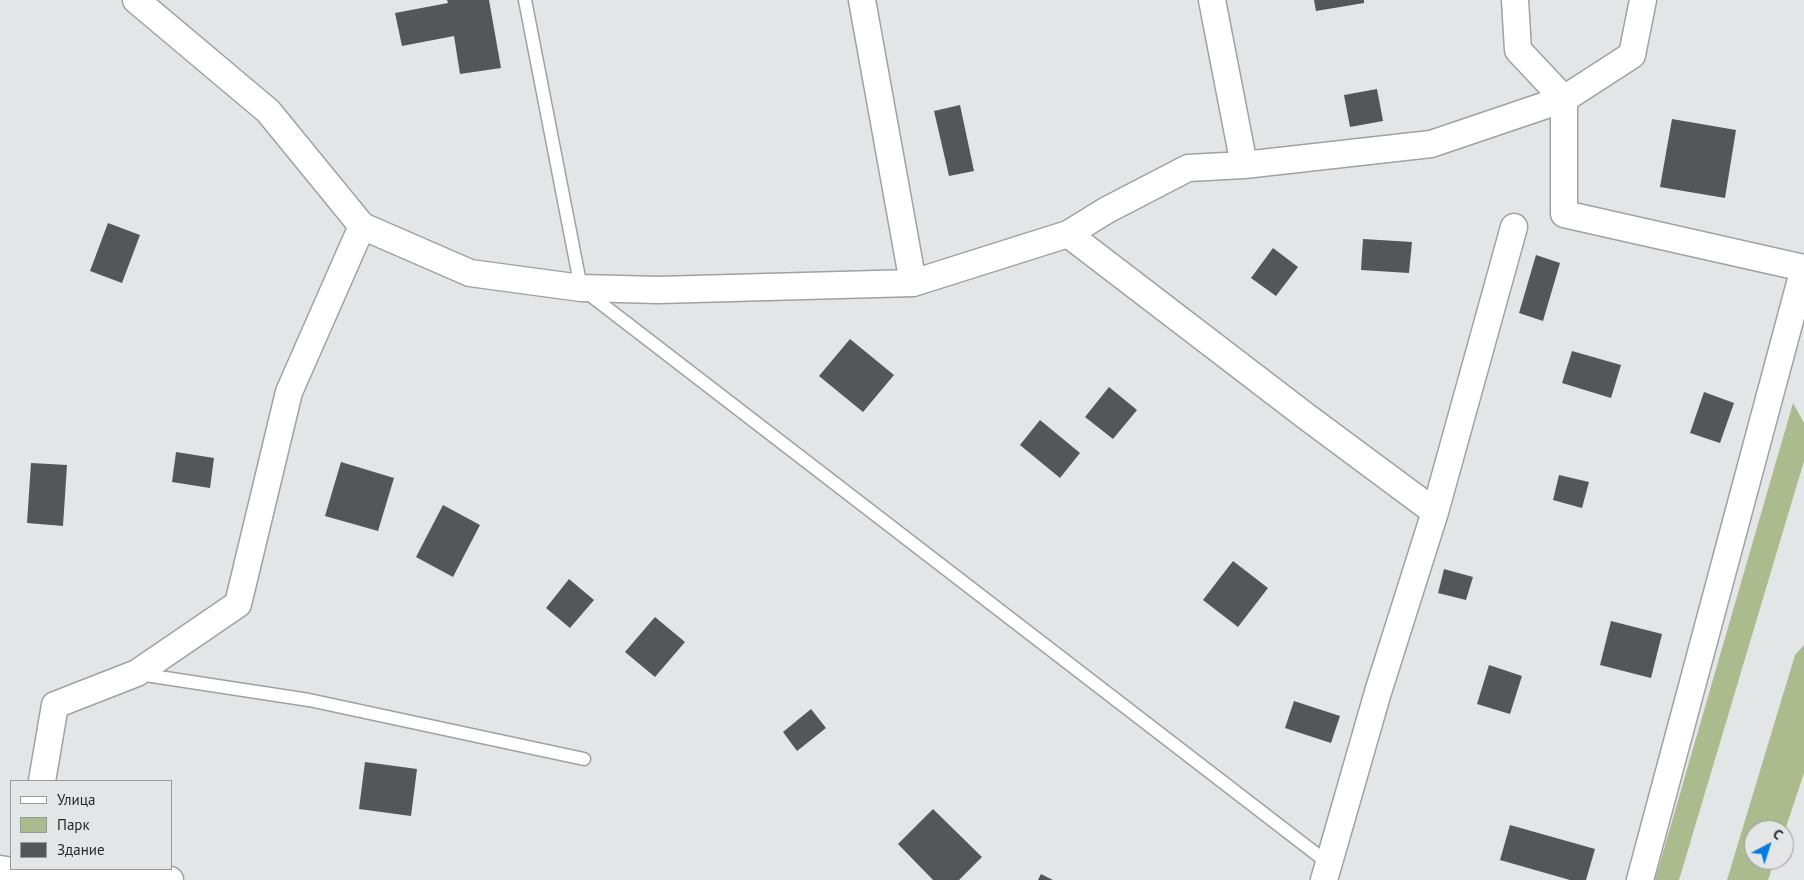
<!DOCTYPE html>
<meta charset="utf-8">
<style>
body{margin:0}
#map{position:relative;width:1804px;height:880px;overflow:hidden;background:#e4e5e6;font-family:"PT Sans",sans-serif}
canvas{display:block}
.legend{position:absolute;left:10px;top:780px;width:162px;height:90px;box-sizing:border-box;background:#e4e5e6;border:1px solid #99999a;margin:0;padding:6px 9px;list-style:none;font-size:15px;color:#282828}
.legend li{display:flex;align-items:center;gap:10px;height:25px}
.legend b{width:25px;border:1px solid #99999a}
.north{position:absolute;left:1744px;top:820px;width:50px;height:50px;box-sizing:border-box;background:#e4e5e6;border:1px solid #99999a;border-radius:50%;rotate:40deg;font-size:14px;font-weight:700;line-height:20px;text-align:center;color:#282828}
.north::after{content:'';display:block;margin:auto;width:18px;height:22px;background:#007ce2;clip-path:polygon(50% 0,100% 100%,50% 72%,0 100%)}
</style>
<div id="map">
<canvas width="1804" height="880"></canvas>
<ul class="legend">
<li><b style="height:6px;background:#fff"></b>Улица</li>
<li><b style="height:14px;background:#abbb8e"></b>Парк</li>
<li><b style="height:14px;background:#555657"></b>Здание</li>
</ul>
<div class="north">С</div>
</div>
<script>
const g = document.querySelector('canvas').getContext('2d');
g.lineJoin = 'round';
function fill(path, color) { g.fillStyle = color; g.fill(path, 'evenodd'); }
function stroke(path, color, width, dash) { g.strokeStyle = color; g.lineWidth = width; g.lineCap = dash ? 'butt' : 'round'; g.setLineDash(dash || []); g.stroke(path); }
fill(new Path2D(`
 M 1793,403 L 1804,423 L 1804,461 L 1679,880 L 1655,880 Z
 M 1804,645 L 1804,773 L 1784,833 L 1784,830 L 1754,830 L 1754,860 L 1775,860 L 1768,880 L 1727,880 L 1795,655 Z`), '#abbb8e');
fill(new Path2D(`
 M 447,0 L 489,0 L 501,68 L 460,74 L 454,36 L 402,46 L 395,13 L 448,3 Z
 M 1314,0 L 1364,0 L 1364,3 L 1316,11 Z
 M 1377,89 L 1383,121 L 1350,127 L 1344,95 Z
 M 960,105 L 974,171 L 949,176 L 934,111 Z
 M 1672,119 L 1736,130 L 1725,198 L 1660,187 Z
 M 108,223 L 140,235 L 122,283 L 90,271 Z
 M 1363,239 L 1412,242 L 1409,273 L 1361,270 Z
 M 1273,248 L 1298,267 L 1276,296 L 1251,278 Z
 M 1536,255 L 1560,263 L 1543,321 L 1519,313 Z
 M 850,339 L 894,375 L 863,412 L 819,376 Z
 M 1572,351 L 1621,365 L 1611,398 L 1562,383 Z
 M 1109,387 L 1137,410 L 1113,439 L 1085,417 Z
 M 1704,392 L 1734,403 L 1720,443 L 1690,433 Z
 M 1040,420 L 1080,453 L 1060,478 L 1020,445 Z
 M 176,452 L 214,458 L 210,488 L 172,482 Z
 M 341,462 L 394,478 L 378,531 L 325,516 Z
 M 31,463 L 67,465 L 63,526 L 27,523 Z
 M 1559,475 L 1589,482 L 1582,508 L 1553,500 Z
 M 443,505 L 480,525 L 453,577 L 416,557 Z
 M 1233,561 L 1268,588 L 1238,627 L 1203,600 Z
 M 1444,569 L 1473,577 L 1466,600 L 1438,593 Z
 M 569,579 L 594,600 L 570,628 L 546,608 Z
 M 655,617 L 685,642 L 655,677 L 625,652 Z
 M 1611,621 L 1662,634 L 1651,678 L 1600,665 Z
 M 1489,665 L 1522,676 L 1510,714 L 1477,704 Z
 M 1294,701 L 1340,716 L 1331,743 L 1285,728 Z
 M 811,709 L 826,728 L 797,751 L 783,732 Z
 M 365,762 L 417,769 L 411,816 L 359,809 Z
 M 933,809 L 982,857 L 959,880 L 933,880 L 898,844 Z
 M 1510,825 L 1595,849 L 1586,880 L 1570,880 L 1500,860 Z
 M 1041,874 L 1053,880 L 1038,880 Z`), '#555657');
const service = new Path2D(`
 M 525,0 L 581,288 L 1328,863
 M 139,674 L 309,700 L 584,759`);
const minor = new Path2D(`
 M 136,0 L 268,111 L 362,226
 M 862,0 L 913,283
 M 1212,0 L 1244,165
 M 1515,0 L 1518,50 L 1564,99 L 1632,55 L 1643,0
 M 1068,234 L 1107,210 L 1188,168 L 1244,165 L 1431,144 L 1564,99 L 1564,214 L 1804,268
 M 42,781 L 55,705 L 137,673 L 238,604 L 289,392 L 362,226 L 470,273 L 581,288 L 658,290 L 913,283 L 1068,234 L 1307,417 L 1435,512
 M 0,869 L 28,873 L 170,880
 M 1324,880 L 1378,692 L 1435,512 L 1514,227
 M 1640,880 L 1804,268`);
stroke(service, '#a0a1a1', 15);
stroke(minor, '#a0a1a1', 29);
stroke(service, '#fff', 12);
stroke(minor, '#fff', 26);
</script>
